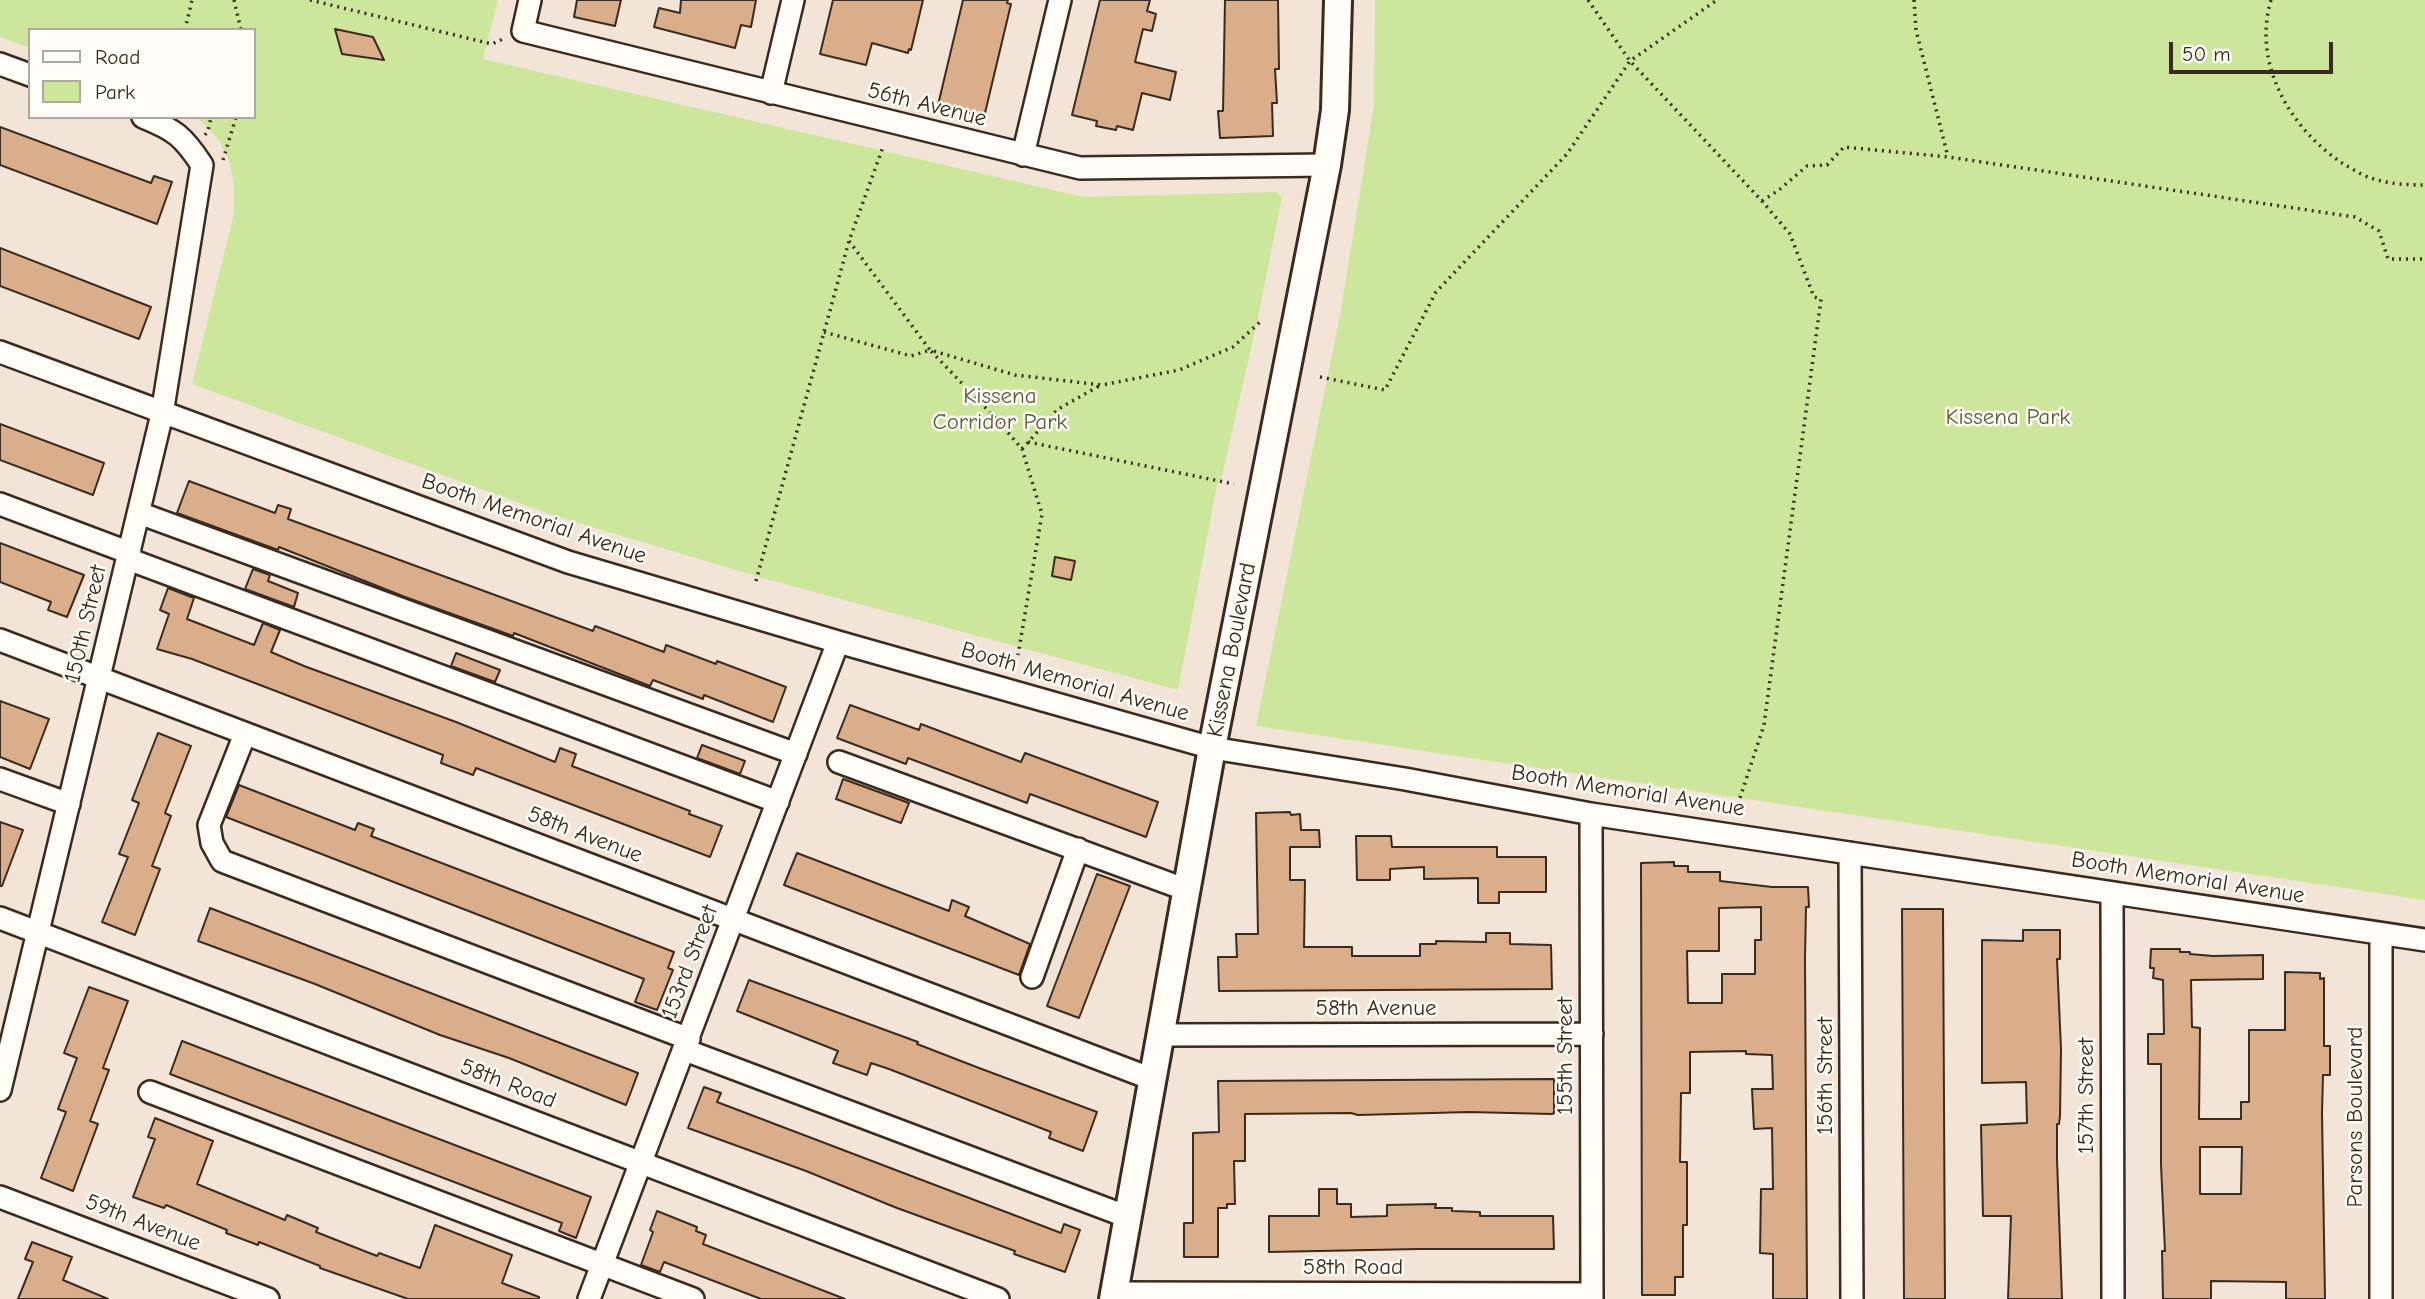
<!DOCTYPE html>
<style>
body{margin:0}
#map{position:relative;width:2425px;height:1299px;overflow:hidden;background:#f2e5d7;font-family:"Comic Neue",sans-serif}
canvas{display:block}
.legend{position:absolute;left:28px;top:28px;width:228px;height:91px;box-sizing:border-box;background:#fdfcf7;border:2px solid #afa8a0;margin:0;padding:9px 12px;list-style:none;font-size:21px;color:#3b2a1e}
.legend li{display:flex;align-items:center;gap:14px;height:35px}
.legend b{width:35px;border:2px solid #afa8a0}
.scale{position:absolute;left:2169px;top:42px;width:164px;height:32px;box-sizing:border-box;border:4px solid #3b2a1e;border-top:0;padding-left:9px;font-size:21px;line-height:24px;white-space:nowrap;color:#3b2a1e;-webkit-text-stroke:5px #fdfcf7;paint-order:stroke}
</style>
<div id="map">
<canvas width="2425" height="1299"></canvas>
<ul class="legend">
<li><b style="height:9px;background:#fdfcf7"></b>Road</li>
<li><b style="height:19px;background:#cce69c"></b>Park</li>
</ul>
<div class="scale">50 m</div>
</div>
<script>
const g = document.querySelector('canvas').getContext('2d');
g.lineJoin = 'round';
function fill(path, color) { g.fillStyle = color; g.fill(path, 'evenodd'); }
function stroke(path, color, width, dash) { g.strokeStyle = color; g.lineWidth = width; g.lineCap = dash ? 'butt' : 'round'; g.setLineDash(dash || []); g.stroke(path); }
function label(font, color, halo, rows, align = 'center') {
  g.font = font + ' "Comic Neue",sans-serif'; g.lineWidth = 5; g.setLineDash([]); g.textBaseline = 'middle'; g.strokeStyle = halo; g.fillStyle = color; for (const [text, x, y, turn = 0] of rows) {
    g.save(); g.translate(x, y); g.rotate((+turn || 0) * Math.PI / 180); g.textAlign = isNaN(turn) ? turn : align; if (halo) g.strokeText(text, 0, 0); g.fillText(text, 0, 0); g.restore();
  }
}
fill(new Path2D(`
 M 0,0 L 498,0 L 483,59 L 1084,197 L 1276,192 L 1282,197 L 1257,322 L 1222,476 L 1217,485 L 1178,690 L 766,579 L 552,515 L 192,384 L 234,214 L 234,184 L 229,161 L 219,140 L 197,117 L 254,117 L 254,30 L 30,30 L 30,48 L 0,37 Z
 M 1375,0 L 2425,0 L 2425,900 L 1256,726 L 1340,316 L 1374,105 Z`), '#cce69c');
const building = new Path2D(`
 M 577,0 L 621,0 L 615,26 L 574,17 Z
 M 681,0 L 756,0 L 751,27 L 741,25 L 735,48 L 654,27 L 659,8 L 680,13 Z
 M 833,0 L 923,0 L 911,50 L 909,49 L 908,53 L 872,43 L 866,65 L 820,54 Z
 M 963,0 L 1008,0 L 1007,3 L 1011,4 L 985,113 L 981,112 L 980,116 L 938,105 Z
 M 1100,0 L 1150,0 L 1147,11 L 1156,14 L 1152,31 L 1143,29 L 1135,62 L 1176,72 L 1170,100 L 1142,93 L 1133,130 L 1117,126 L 1116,130 L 1096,126 L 1097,121 L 1072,115 Z
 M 1225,0 L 1278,0 L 1279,69 L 1275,69 L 1277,103 L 1272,103 L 1273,136 L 1220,138 L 1218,111 L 1223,111 Z
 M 335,29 L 373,37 L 384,60 L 342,54 Z
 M 0,127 L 151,183 L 154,176 L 172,182 L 157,224 L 0,165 Z
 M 0,248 L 151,307 L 139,339 L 0,286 Z
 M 0,424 L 104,463 L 93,495 L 0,460 Z
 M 189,481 L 275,513 L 278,505 L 291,509 L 288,519 L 593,631 L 595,626 L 664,652 L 666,645 L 716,664 L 717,661 L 786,687 L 773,722 L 704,695 L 703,699 L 653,680 L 650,686 L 514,633 L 513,636 L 405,597 L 279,547 L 278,550 L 177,513 Z
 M 0,543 L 84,575 L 67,617 L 48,610 L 51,602 L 0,582 Z
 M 1055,557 L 1075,561 L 1071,580 L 1052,576 Z
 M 253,569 L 270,575 L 268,581 L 298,593 L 294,607 L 245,589 Z
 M 168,588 L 194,598 L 187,619 L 254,645 L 263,623 L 280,630 L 271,652 L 304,666 L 456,722 L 555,762 L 560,748 L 576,754 L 572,766 L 690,811 L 689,814 L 722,826 L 710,857 L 476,768 L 473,775 L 441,763 L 443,755 L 192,659 L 157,649 L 169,614 L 160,610 Z
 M 456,653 L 500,670 L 495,682 L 451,666 Z
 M 0,701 L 49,719 L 30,769 L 0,757 Z
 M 850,705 L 919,730 L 921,724 L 1021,762 L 1025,753 L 1158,802 L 1146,837 L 1030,794 L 1027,803 L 908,758 L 906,764 L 837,738 Z
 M 158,733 L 191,746 L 165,813 L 171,816 L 152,866 L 160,869 L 135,935 L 102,922 L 128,857 L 119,854 L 139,803 L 132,800 Z
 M 702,745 L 745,761 L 740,774 L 697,758 Z
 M 843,779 L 909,803 L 901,823 L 836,799 Z
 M 239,785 L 355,830 L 358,823 L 374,829 L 371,836 L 674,952 L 668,968 L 673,970 L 657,1010 L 635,1002 L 644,979 L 226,817 Z
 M 1290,812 L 1291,815 L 1300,814 L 1301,830 L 1319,830 L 1320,847 L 1290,847 L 1290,880 L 1305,880 L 1304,947 L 1352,947 L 1352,956 L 1420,956 L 1420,944 L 1436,944 L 1436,941 L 1486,942 L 1486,933 L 1510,933 L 1510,944 L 1551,945 L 1552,989 L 1219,991 L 1218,957 L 1237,957 L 1236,934 L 1258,934 L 1256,813 Z
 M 0,822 L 23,830 L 2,886 L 0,886 Z
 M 1356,836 L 1391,836 L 1392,847 L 1497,847 L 1497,857 L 1546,857 L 1546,892 L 1499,892 L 1499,903 L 1478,903 L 1478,878 L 1424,879 L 1424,867 L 1390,869 L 1390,880 L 1357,880 Z
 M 797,853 L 949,911 L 952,900 L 969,907 L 965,916 L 1030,944 L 1019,975 L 784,885 Z
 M 1674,862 L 1674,866 L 1688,866 L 1688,872 L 1720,872 L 1720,881 L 1772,887 L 1808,887 L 1809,907 L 1806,907 L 1805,958 L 1807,1299 L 1773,1299 L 1773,1254 L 1760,1253 L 1761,1189 L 1773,1189 L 1772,1128 L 1754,1129 L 1752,1089 L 1773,1089 L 1772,1055 L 1746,1054 L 1746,1051 L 1690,1052 L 1690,1093 L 1681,1093 L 1680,1162 L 1687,1162 L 1687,1225 L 1683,1225 L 1683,1277 L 1675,1277 L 1675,1295 L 1642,1295 L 1641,863 ZM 1761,907 L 1761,940 L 1755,940 L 1755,974 L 1722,974 L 1722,1003 L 1688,1003 L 1687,951 L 1719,951 L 1719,908 Z
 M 1097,874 L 1130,886 L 1079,1018 L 1047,1006 Z
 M 210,908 L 638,1073 L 626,1105 L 509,1058 L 440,1035 L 315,984 L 198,941 Z
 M 1902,909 L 1943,909 L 1945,1299 L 1904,1299 Z
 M 2023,930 L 2060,930 L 2060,959 L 2057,959 L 2061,1049 L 2060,1116 L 2059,1124 L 2057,1124 L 2057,1159 L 2062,1299 L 2008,1299 L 2011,1216 L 1983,1216 L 1981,1125 L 2027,1123 L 2026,1082 L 1982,1083 L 1982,940 L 2023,941 Z
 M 2151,949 L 2180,949 L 2180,952 L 2190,952 L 2190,954 L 2213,956 L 2263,955 L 2263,979 L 2191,980 L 2192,1027 L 2200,1028 L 2199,1119 L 2241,1119 L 2241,1102 L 2249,1102 L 2249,1030 L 2285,1030 L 2285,972 L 2320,973 L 2320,979 L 2324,978 L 2324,1046 L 2330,1046 L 2330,1075 L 2323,1075 L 2322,1113 L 2325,1299 L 2286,1299 L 2286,1282 L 2211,1281 L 2211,1299 L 2163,1299 L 2162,1251 L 2165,1251 L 2161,1165 L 2161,1064 L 2148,1064 L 2148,1034 L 2164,1034 L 2163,980 L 2153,978 L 2154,968 L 2150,968 ZM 2200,1147 L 2242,1147 L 2241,1194 L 2200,1194 Z
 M 749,980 L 918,1042 L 917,1044 L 979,1068 L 1097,1112 L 1083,1151 L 1049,1138 L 1051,1132 L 889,1069 L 871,1063 L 867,1075 L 833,1063 L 838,1051 L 737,1011 Z
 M 89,987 L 128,1001 L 103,1068 L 109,1070 L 90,1121 L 98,1124 L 73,1191 L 41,1178 L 66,1112 L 58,1109 L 77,1058 L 64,1053 Z
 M 182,1041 L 591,1197 L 576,1238 L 559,1231 L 562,1223 L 170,1074 Z
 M 1554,1079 L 1554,1113 L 1552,1114 L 1469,1112 L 1358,1115 L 1351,1113 L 1245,1114 L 1245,1161 L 1234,1161 L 1235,1204 L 1227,1204 L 1227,1208 L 1218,1208 L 1218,1257 L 1184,1257 L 1184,1223 L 1193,1223 L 1193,1133 L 1219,1132 L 1218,1081 Z
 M 704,1087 L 721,1093 L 717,1102 L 1027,1220 L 1061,1233 L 1064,1224 L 1080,1230 L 1065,1272 L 1014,1254 L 1015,1251 L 897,1208 L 806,1171 L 688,1128 Z
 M 155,1118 L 213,1141 L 197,1184 L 285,1220 L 287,1215 L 318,1228 L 316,1232 L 377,1256 L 379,1253 L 420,1268 L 435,1225 L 512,1255 L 502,1283 L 539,1297 L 539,1299 L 408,1299 L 320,1268 L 320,1266 L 259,1242 L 258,1245 L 226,1233 L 227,1230 L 166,1205 L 164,1208 L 133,1197 L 155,1139 L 148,1137 Z
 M 1319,1189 L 1337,1189 L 1337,1204 L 1351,1204 L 1351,1217 L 1387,1216 L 1387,1205 L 1436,1204 L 1435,1208 L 1452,1208 L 1452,1211 L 1480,1212 L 1480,1216 L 1553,1216 L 1554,1249 L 1419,1249 L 1269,1252 L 1269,1216 L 1319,1216 Z
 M 657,1211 L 697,1227 L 696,1231 L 706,1235 L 703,1244 L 845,1299 L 761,1299 L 664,1262 L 660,1272 L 641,1265 L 653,1232 L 650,1230 Z
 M 32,1242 L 72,1257 L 63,1280 L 108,1299 L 18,1299 L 33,1262 L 25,1259 Z`);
fill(building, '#daae8b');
stroke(building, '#3b2a1e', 2);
const minor = new Path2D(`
 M 530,0 L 523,31 L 1080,168 L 1327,165
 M 0,64 L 30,75
 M 771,93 L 793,0
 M 1023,155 L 1060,0
 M 0,352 L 568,562 L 838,642 L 1212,748 L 1405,779 L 1591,814 L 2425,940
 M 0,504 L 130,553
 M 139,513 L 796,754
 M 128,559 L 778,802
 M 0,640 L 1152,1079
 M 245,734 L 209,825 L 212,843 L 222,861 L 689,1039
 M 839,762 L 1187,890
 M 0,779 L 69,804
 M 1591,814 L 1592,1299
 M 1850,853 L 1852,1299
 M 2112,893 L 2113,1299
 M 0,918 L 998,1299
 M 2381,934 L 2381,1299
 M 1032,977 L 1078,849
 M 1161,1035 L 1592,1034
 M 685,1050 L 1128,1217
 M 0,1090 L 162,414 L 202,165 C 183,136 175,130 143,117
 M 150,1092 L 693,1299
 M 0,1197 L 268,1299
 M 1114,1293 L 1592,1294
 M 589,1299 L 838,642`);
const major = new Path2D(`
 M 1113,1299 L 1212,748 L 1327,165 L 1335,110 L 1338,0`);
stroke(minor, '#3b2a1e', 26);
stroke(major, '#3b2a1e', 32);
stroke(new Path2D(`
 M 234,0 L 241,30
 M 310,0 L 492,44 L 505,38
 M 1588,0 L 1630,61 L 1762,201 L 1790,234 L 1814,297 L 1821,299 L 1764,725 L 1739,801
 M 1914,0 L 1916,30 L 1948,157
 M 2271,0 C 2252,64 2290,128 2342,163 C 2351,168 2361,175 2371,178 C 2388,184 2407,185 2425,185
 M 185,30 L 192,0
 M 205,135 L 208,131 L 211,117
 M 223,160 L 236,117
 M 1762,201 L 1779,190 L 1807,166 L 1827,165 L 1844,147 L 1948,157 L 2355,217 L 2379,231 L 2388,259 L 2425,259
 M 849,241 L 930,350 L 1015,375 L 1102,385 L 1179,370 L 1233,347 L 1261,321
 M 824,332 L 911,356 L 930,350 L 999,422 L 1022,449 L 1042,514 L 1018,655
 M 1320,377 L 1385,390 L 1436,292 L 1567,154 L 1630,61 L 1717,0
 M 1028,442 L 1234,484
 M 1022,449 L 1058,409 L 1101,385
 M 756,581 L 849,241 L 883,147`), '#3b2a1e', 3.5, [2, 5]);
stroke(minor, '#fdfcf7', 21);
stroke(major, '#fdfcf7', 26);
label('23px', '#3b2a1e', '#fdfcf7', [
 ["56th Avenue",927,105,14],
 ["Booth Memorial Avenue",534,519,19],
 ["150th Street",86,624,-77],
 ["Kissena Boulevard",1232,650,-79],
 ["Booth Memorial Avenue",1075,682,16],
 ["Booth Memorial Avenue",1628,791,9],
 ["58th Avenue",585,835,21],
 ["Booth Memorial Avenue",2188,878,9],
 ["153rd Street",690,962,-69],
 ["58th Avenue",1376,1008],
 ["155th Street",1565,1056,-90],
 ["156th Street",1825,1076,-90],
 ["58th Road",508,1084,21],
 ["157th Street",2086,1096,-90],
 ["Parsons Boulevard",2355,1117,-90],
 ["59th Avenue",143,1223,21],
 ["58th Road",1353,1267]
]);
label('23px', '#5f593e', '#fdfcf7', [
 ["Kissena",1000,396],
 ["Corridor Park",1000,422],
 ["Kissena Park",2008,417]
]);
</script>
